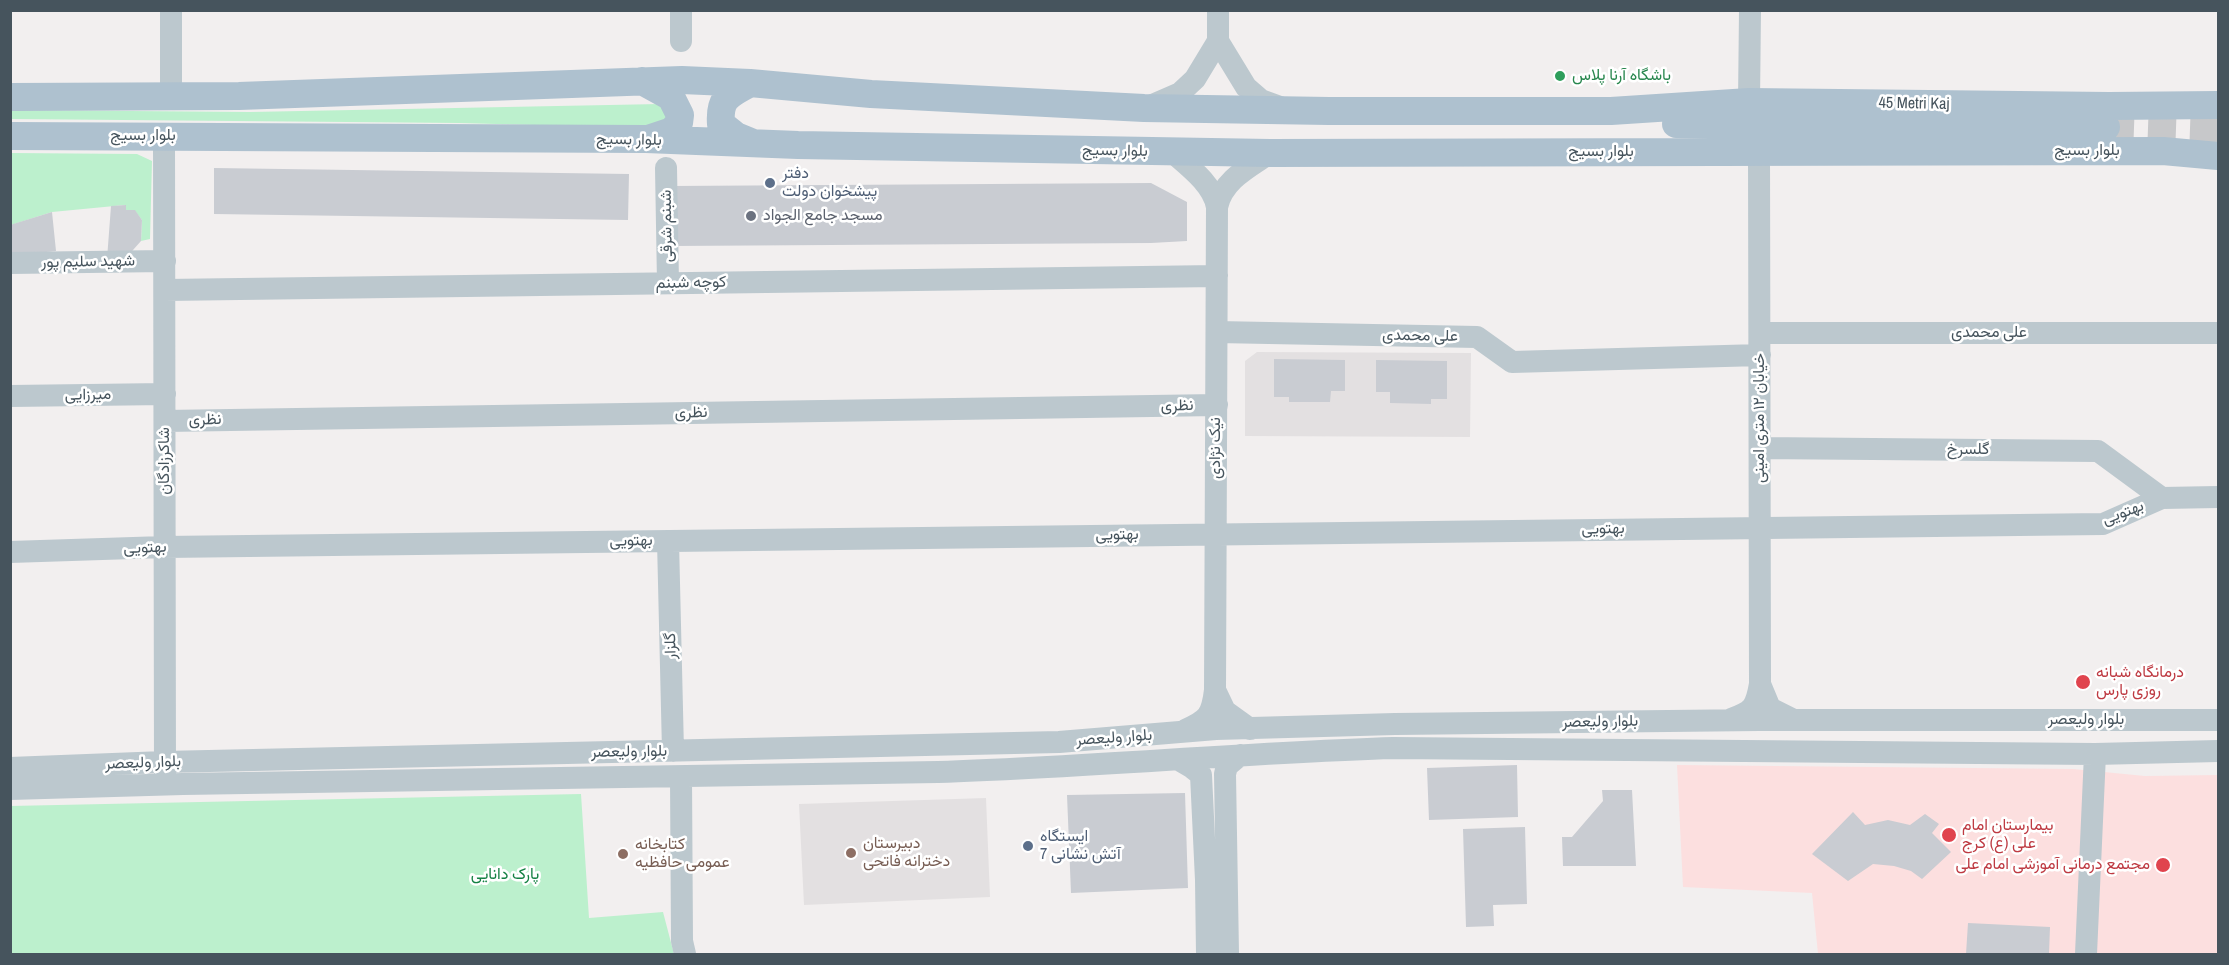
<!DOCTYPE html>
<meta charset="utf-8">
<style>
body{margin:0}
#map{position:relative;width:2229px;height:965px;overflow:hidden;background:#f2efef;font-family:"Archivo Narrow",sans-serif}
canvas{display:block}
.frame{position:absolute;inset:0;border:12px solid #46545d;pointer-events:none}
</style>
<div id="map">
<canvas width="2229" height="965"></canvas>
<div class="frame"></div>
</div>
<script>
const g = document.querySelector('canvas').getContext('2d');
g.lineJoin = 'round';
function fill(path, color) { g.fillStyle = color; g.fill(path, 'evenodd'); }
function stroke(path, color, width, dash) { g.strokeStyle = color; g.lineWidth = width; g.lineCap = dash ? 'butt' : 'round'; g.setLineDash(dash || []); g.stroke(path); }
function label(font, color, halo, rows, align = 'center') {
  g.font = font + ' "Archivo Narrow",Vazirmatn,sans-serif'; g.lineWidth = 5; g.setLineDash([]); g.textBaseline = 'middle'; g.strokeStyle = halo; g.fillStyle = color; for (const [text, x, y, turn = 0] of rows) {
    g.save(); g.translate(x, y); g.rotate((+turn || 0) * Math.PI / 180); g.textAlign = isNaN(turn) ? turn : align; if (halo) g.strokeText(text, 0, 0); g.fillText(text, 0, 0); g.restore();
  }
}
fill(new Path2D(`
 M 1257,352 L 1471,353 L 1470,437 L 1245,436 L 1245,361 Z
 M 986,798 L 990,897 L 804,905 L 799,804 Z`), '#e3e0e1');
fill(new Path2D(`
 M 1677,765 L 2073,769 L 2145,776 L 2218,775 L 2218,954 L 1818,954 L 1812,893 L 1683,887 Z`), '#fcdfdf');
fill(new Path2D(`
 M 660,104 L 669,122 L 646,128 L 459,123 L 11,119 L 10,110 L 250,112 Z
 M 11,153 L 137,154 L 152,161 L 150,239 L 141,241 L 142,220 L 135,211 L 126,210 L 125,205 L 52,212 L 11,225 Z
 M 581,794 L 589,918 L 663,912 L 674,954 L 11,954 L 10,806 Z`), '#bcf0cd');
fill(new Path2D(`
 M 214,168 L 629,174 L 628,220 L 214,214 Z
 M 1151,183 L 1187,202 L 1187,241 L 1151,243 L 671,246 L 671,186 Z
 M 126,205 L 126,210 L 135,210 L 142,220 L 141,241 L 125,259 L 107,259 L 111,206 Z
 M 52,212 L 56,251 L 10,256 L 10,225 Z
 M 1274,359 L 1345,360 L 1345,391 L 1331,391 L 1330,402 L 1289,402 L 1289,397 L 1274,397 Z
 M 1376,360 L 1447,361 L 1447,399 L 1431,399 L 1431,404 L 1390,403 L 1390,392 L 1376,392 Z
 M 1517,765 L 1518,817 L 1429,820 L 1427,768 Z
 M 1602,790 L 1632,790 L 1636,866 L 1563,866 L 1562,837 L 1572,837 L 1603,801 Z
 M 1185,793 L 1188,888 L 1071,893 L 1067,795 Z
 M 1853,812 L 1865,825 L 1888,820 L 1910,825 L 1925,814 L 1939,824 L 1932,833 L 1951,852 L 1922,879 L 1911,871 L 1894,866 L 1873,864 L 1848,881 L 1812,854 Z
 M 1525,827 L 1527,904 L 1493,905 L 1494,926 L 1466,927 L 1463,829 Z
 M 1968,923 L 2050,927 L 2049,954 L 1966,954 Z`), '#c9ccd2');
stroke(new Path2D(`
 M 2106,127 L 2218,131`), '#c7c8ca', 28, [28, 14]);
stroke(new Path2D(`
 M 681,41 L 681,10
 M 1218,41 L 1246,87 L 1261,100 L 1283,108
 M 171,96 L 171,10
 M 1749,102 L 1750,10
 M 1150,106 L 1180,93 L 1195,79 L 1218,41 L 1218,10
 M 164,136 L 165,777
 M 1171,151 C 1188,166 1213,184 1217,207
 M 1759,151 L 1760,684
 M 666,168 L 668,283
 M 10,263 L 165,261
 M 165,290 L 1217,276
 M 1217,332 L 1477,337 L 1512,362 L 1760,355
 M 1760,333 L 2218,333
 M 10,396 L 165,394
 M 165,421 L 1217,405
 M 1760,448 L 2098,451 L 2162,498
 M 668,541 L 673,751
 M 10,552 L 164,547 L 2103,524 L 2162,498 L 2218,497
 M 1215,690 L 1217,207 C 1223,180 1248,168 1270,153
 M 1731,719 C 1753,711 1756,707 1760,684 L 1770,708 L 1792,719
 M 1185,730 C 1208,720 1212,715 1215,690 L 1225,711 L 1250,729
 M 1179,760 L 1191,767 L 1201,775 L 1206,880 L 1207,954
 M 10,768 L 164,762 L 1059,742 L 1216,729 L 1395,724 L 1759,720 L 2218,720
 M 681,777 L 682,941 L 685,954
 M 10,789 L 183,784 L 938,772 C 1090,767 1241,753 1393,748 L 2095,754 L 2218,751
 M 1228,954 L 1225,774 L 1227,766 L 1240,755
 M 2086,954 L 2095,754`), '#bcc8ce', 22);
stroke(new Path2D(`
 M 642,81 L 671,97 L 680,115 L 679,123 L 672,131 L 648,139
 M 750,83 C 729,95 719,97 721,124 L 736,136 L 753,143
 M 10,97 L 239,96 L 682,80 L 750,83 L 871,94 L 1144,108 L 1329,111 L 1611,111 L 1749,102 L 2109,106 L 2218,105
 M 1676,124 L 2106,127
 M 10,136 L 646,139 L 798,145 L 1270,153 L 2163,151 L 2218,156`), '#aec1cf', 28);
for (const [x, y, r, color] of [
 [1560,76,6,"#2e9e5b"],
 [770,183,6,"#5c6f8a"],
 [751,216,6,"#6b7280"],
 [2083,682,8,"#e0444e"],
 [1949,835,8,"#e0444e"],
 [1028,846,6,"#5c6f8a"],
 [851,853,6,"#8d6e63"],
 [623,854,6,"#8d6e63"],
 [2163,865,8,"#e0444e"]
]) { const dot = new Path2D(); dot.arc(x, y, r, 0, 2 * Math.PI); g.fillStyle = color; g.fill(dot); stroke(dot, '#fff', 2); }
label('16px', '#27864d', '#fff', [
 ["باشگاه آرنا پلاس",1572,76]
], 'left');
label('16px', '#46545d', '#fff', [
 ["45 Metri Kaj",1914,104,1],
 ["بلوار بسیج",143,136],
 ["بلوار بسیج",629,140,1],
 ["بلوار بسیج",1115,151,1],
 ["بلوار بسیج",2087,151],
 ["بلوار بسیج",1601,152],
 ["شبنم شرقی",667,226,-91],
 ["شهید سلیم پور",88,262,-1],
 ["کوچه شبنم",691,283,-1],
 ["علی محمدی",1989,333],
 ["علی محمدی",1420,336,1],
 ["میرزایی",88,395,-1],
 ["نظری",1177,406,-1],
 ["نظری",691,413,-1],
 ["خیابان ۱۲ متری امینی",1760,418,-90],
 ["نظری",205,420,-1],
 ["نیک نژادی",1216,448,-90],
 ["گلسرخ",1968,450],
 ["شاکرزادگان",165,461,-90],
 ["بهتویی",2123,513,-21],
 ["بهتویی",1603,529,-1],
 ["بهتویی",1117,535,-1],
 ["بهتویی",631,541,-1],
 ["بهتویی",145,548,-2],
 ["گلزار",671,646,-91],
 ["بلوار ولیعصر",2086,720],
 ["بلوار ولیعصر",1600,722,-1],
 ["بلوار ولیعصر",1114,738,-4],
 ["بلوار ولیعصر",629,752,-1],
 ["بلوار ولیعصر",143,763,-2]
]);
label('16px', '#4e5e75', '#fff', [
 ["دفتر",782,174],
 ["پیشخوان دولت",782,192],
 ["ایستگاه",1040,837],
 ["آتش نشانی 7",1040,855]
], 'left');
label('16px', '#5b616d', '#fff', [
 ["مسجد جامع الجواد",763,216]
], 'left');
label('16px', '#be3a42', '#fff', [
 ["درمانگاه شبانه",2096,673],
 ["روزی پارس",2096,691],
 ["بیمارستان امام",1962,826],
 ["علی (ع) کرج",1962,844],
 ["مجتمع درمانی آموزشی امام علی",2150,865,"right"]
], 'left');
label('16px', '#785e54', '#fff', [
 ["دبیرستان",863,844],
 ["دخترانه فاتحی",863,862],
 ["کتابخانه",635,845],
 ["عمومی حافظیه",635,863]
], 'left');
label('16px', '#148143', '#fff', [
 ["پارک دانایی",505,875]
]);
</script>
